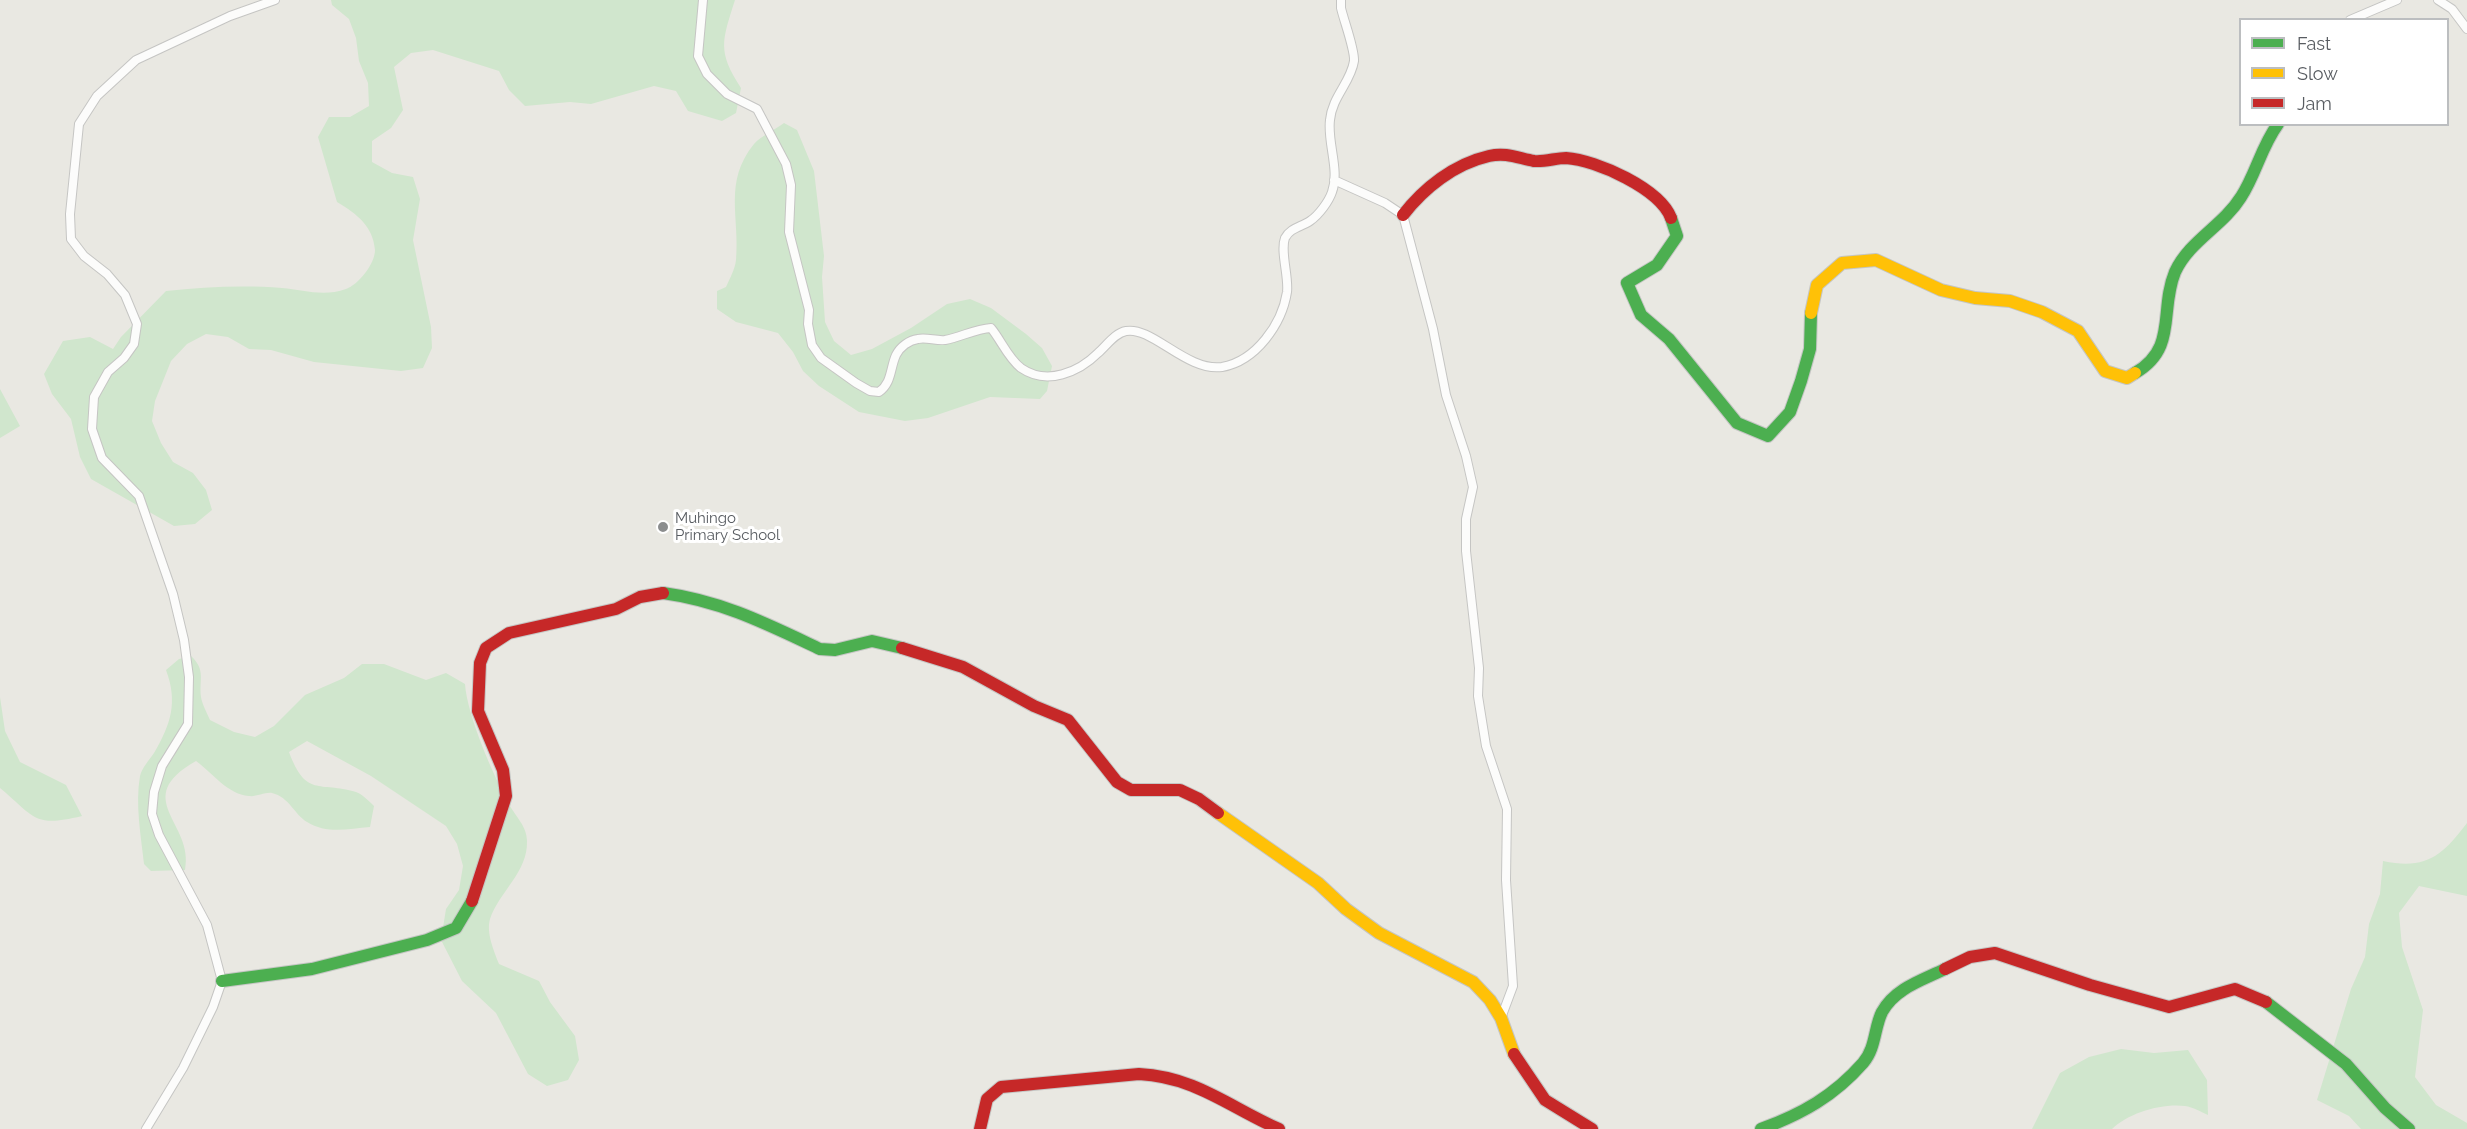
<!DOCTYPE html>
<style>
body{margin:0}
#map{position:relative;width:2467px;height:1129px;overflow:hidden;background:#e9e8e2;font-family:Raleway,sans-serif}
canvas{display:block}
.legend{position:absolute;left:2239px;top:18px;width:210px;height:108px;box-sizing:border-box;background:#fff;border:2px solid #bcbec0;margin:0;padding:8px 10px;list-style:none;font-size:18px;color:#585c61}
.legend li{display:flex;align-items:center;gap:12px;height:30px}
.legend b{width:30px;border:2px solid #bcbec0}
</style>
<div id="map">
<canvas width="2467" height="1129"></canvas>
<ul class="legend">
<li><b style="height:8px;background:#4caf50"></b>Fast</li>
<li><b style="height:8px;background:#ffc107"></b>Slow</li>
<li><b style="height:8px;background:#c62828"></b>Jam</li>
</ul>
</div>
<script>
const g = document.querySelector('canvas').getContext('2d');
g.lineJoin = 'round';
function fill(path, color) { g.fillStyle = color; g.fill(path, 'evenodd'); }
function stroke(path, color, width, dash) { g.strokeStyle = color; g.lineWidth = width; g.lineCap = dash ? 'butt' : 'round'; g.setLineDash(dash || []); g.stroke(path); }
function label(font, color, halo, rows, align = 'center') {
  g.font = font + ' Raleway,sans-serif'; g.lineWidth = 6; g.setLineDash([]); g.textBaseline = 'middle'; g.strokeStyle = halo; g.fillStyle = color; for (const [text, x, y, turn = 0] of rows) {
    g.save(); g.translate(x, y); g.rotate((+turn || 0) * Math.PI / 180); g.textAlign = isNaN(turn) ? turn : align; if (halo) g.strokeText(text, 0, 0); g.fillText(text, 0, 0); g.restore();
  }
}
fill(new Path2D(`
 M 331,0 L 735,0 C 722,41 717,51 741,88 L 736,113 L 722,121 L 688,111 L 676,91 L 654,86 L 591,104 L 570,102 L 525,106 L 509,90 L 499,71 L 433,50 L 411,53 L 394,67 L 403,110 L 391,128 L 372,141 L 372,162 L 392,173 L 413,177 L 420,199 L 413,240 L 431,327 L 432,348 L 423,368 L 401,371 L 314,362 L 271,350 L 249,349 L 228,337 L 206,334 L 187,344 L 171,361 L 155,401 L 152,421 L 161,443 L 173,462 L 193,473 L 206,490 L 212,510 L 195,524 L 174,526 L 91,479 L 80,457 L 71,419 L 52,394 L 44,374 L 63,341 L 90,337 L 113,349 L 121,337 L 166,291 C 203,287 244,285 282,288 C 303,290 324,297 346,289 C 358,285 375,264 375,250 C 373,226 357,214 337,202 L 318,137 L 329,117 L 350,117 L 369,106 L 368,83 L 359,61 L 356,38 L 349,19 L 332,5 Z
 M 784,123 L 797,130 L 814,171 L 824,256 L 822,277 L 825,322 L 834,341 L 851,355 L 872,349 L 911,328 L 947,304 L 970,299 L 991,308 L 1026,334 L 1042,348 L 1052,366 L 1047,391 L 1040,399 L 990,397 L 928,418 L 905,421 L 859,412 L 819,386 L 803,371 L 793,352 L 778,333 L 736,322 L 717,309 L 717,291 L 726,287 C 730,278 735,269 736,260 C 740,217 723,182 754,144 C 761,136 775,130 784,123 Z
 M 0,389 L 20,426 L 0,438 Z
 M 191,656 C 206,670 199,679 201,697 C 202,704 207,713 210,720 L 234,732 L 255,737 L 274,726 L 305,695 L 344,678 L 362,664 L 384,664 L 426,680 L 446,673 L 465,684 C 467,715 493,775 509,804 C 515,816 527,826 527,841 C 528,872 499,892 490,919 C 486,933 494,951 499,964 L 539,981 L 550,1002 L 575,1036 L 579,1060 L 568,1080 L 547,1086 L 528,1074 L 496,1013 L 462,981 L 441,940 L 446,909 L 459,890 L 463,866 L 457,844 L 446,826 L 371,776 L 307,741 L 289,752 C 306,798 319,781 356,792 C 362,794 369,801 374,806 L 370,827 C 348,829 326,834 307,822 C 294,814 289,797 272,793 C 265,792 256,797 249,796 C 227,794 214,774 196,761 C 129,799 195,823 185,870 L 151,871 L 144,864 C 141,836 135,804 140,776 C 142,768 149,760 154,753 C 171,724 178,702 166,670 L 179,659 Z
 M 0,697 L 5,731 L 20,762 L 66,785 L 82,816 C 33,828 35,817 0,788 Z
 M 2467,823 L 2467,896 L 2419,886 L 2399,913 L 2402,947 L 2423,1010 L 2415,1077 L 2436,1105 L 2467,1123 L 2467,1129 L 2361,1129 L 2349,1116 L 2317,1100 L 2351,989 L 2365,957 L 2369,924 L 2380,894 L 2383,861 C 2426,870 2442,856 2467,823 Z
 M 2121,1049 L 2154,1053 L 2188,1050 L 2207,1080 L 2208,1115 C 2201,1112 2193,1107 2185,1106 C 2162,1103 2128,1113 2112,1129 L 2032,1129 L 2060,1073 L 2089,1057 Z`), '#d0e6cd');
const street = new Path2D(`
 M 703,0 L 698,56 L 707,74 L 727,94 L 757,109 L 786,164 L 791,185 L 789,232 L 809,310 L 808,324 L 812,345 L 821,358 L 856,383 L 870,391 L 879,392 C 892,383 890,368 896,355 C 900,347 909,340 918,339 C 926,337 936,341 945,340 C 961,337 975,329 991,328 C 1001,340 1008,358 1021,368 C 1047,386 1079,372 1098,353 C 1107,345 1115,333 1126,331 C 1152,326 1187,372 1222,367 C 1256,361 1282,324 1287,292 C 1289,277 1280,251 1285,238 C 1290,228 1301,227 1310,221 C 1319,215 1329,201 1332,192 C 1340,170 1327,142 1330,120 C 1332,97 1351,82 1354,61 C 1355,50 1344,21 1341,8 L 1341,0
 M 2438,0 L 2452,9 L 2467,29
 M 2350,20 L 2397,0
 M 1334,180 L 1385,203 L 1403,215 L 1433,329 L 1446,395 L 1466,456 L 1473,487 L 1466,519 L 1466,551 L 1479,668 L 1478,696 L 1486,746 L 1507,809 L 1506,880 L 1513,986 L 1501,1018
 M 146,1129 L 183,1068 L 213,1007 L 222,981 L 207,925 L 159,835 L 152,814 L 154,792 L 162,766 L 188,724 L 189,677 L 184,640 L 173,594 L 139,496 L 102,458 L 92,429 L 94,397 L 108,372 L 124,358 L 134,344 L 137,324 L 125,295 L 107,274 L 84,256 L 71,239 L 70,214 L 79,124 L 97,96 L 136,60 L 230,16 L 275,0`);
const fast = new Path2D(`
 M 1671,218 L 1677,236 L 1657,265 L 1627,283 L 1641,315 L 1669,339 L 1737,423 L 1768,436 L 1790,412 L 1801,381 L 1810,349 L 1811,313
 M 2135,373 C 2178,348 2159,311 2175,272 C 2189,241 2223,226 2241,197 C 2256,174 2261,147 2278,124
 M 663,593 C 722,601 767,624 820,649 L 835,650 L 872,641 L 902,648
 M 222,981 L 312,969 L 427,940 L 456,928 L 472,901
 M 2266,1002 L 2346,1064 L 2385,1108 L 2409,1129
 M 1761,1129 C 1802,1114 1834,1096 1863,1063 C 1876,1048 1874,1028 1882,1012 C 1895,988 1923,980 1945,969`);
const slow = new Path2D(`
 M 1811,313 L 1817,285 L 1842,263 L 1876,260 L 1941,290 L 1975,298 L 2010,301 L 2042,312 L 2078,331 L 2105,371 L 2127,378 L 2135,373
 M 1218,813 L 1318,883 L 1346,909 L 1379,933 L 1473,982 L 1490,1000 L 1501,1018 L 1514,1054`);
const jam = new Path2D(`
 M 1403,215 C 1424,188 1454,164 1489,156 C 1506,152 1518,158 1534,161 C 1545,162 1556,158 1566,158 C 1597,160 1660,189 1671,218
 M 902,648 L 963,667 L 1034,706 L 1068,720 L 1117,782 L 1131,790 L 1180,790 L 1199,799 L 1218,813
 M 472,901 L 506,796 L 503,770 L 478,711 L 480,663 L 486,648 L 509,633 L 616,609 L 640,597 L 663,593
 M 1945,969 L 1970,957 L 1995,953 L 2090,985 L 2169,1007 L 2235,989 L 2266,1002
 M 1514,1054 L 1545,1100 L 1592,1129
 M 980,1129 L 987,1099 L 1001,1087 L 1139,1074 C 1196,1077 1229,1107 1279,1129`);
stroke(street, '#c5c5c3', 10);
stroke(fast, '#c5c6c4', 14);
stroke(slow, '#c5c6c4', 14);
stroke(jam, '#c5c6c4', 14);
stroke(street, '#fcfcfb', 8);
stroke(fast, '#4caf50', 12);
stroke(slow, '#ffc107', 12);
stroke(jam, '#c62828', 12);
for (const [x, y, r, color] of [
 [663,527,6,"#8b8d8e"]
]) { const dot = new Path2D(); dot.arc(x, y, r, 0, 2 * Math.PI); g.fillStyle = color; g.fill(dot); stroke(dot, '#fff', 2); }
label('15px', '#585c61', '#fff', [
 ["Muhingo",675,518],
 ["Primary School",675,535]
], 'left');
</script>
